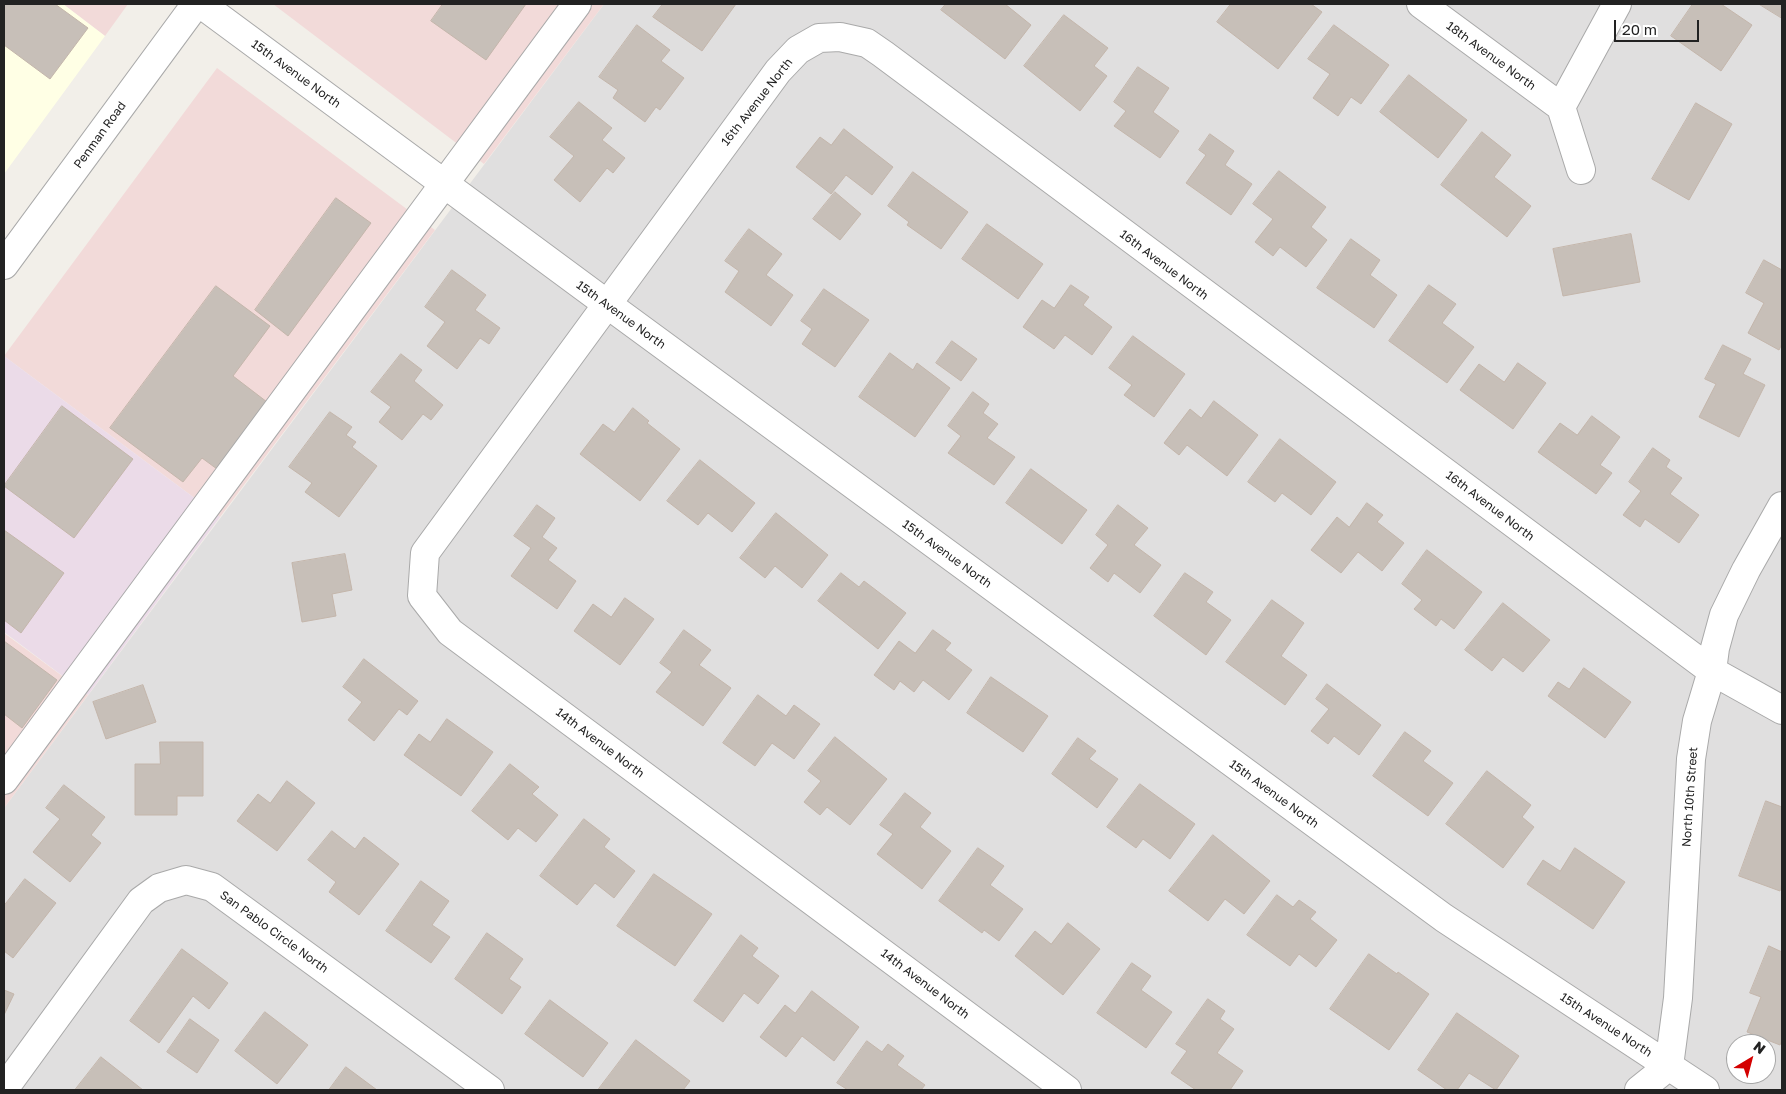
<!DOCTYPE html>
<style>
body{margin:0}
#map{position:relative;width:1786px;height:1094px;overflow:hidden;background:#f2efe9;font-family:"Golos Text",sans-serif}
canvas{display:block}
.frame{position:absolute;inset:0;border:5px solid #222;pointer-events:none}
.north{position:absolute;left:1726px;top:1034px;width:50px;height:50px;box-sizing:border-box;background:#fff;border:1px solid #a7a7a7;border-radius:50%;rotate:37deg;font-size:14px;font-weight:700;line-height:20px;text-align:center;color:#222}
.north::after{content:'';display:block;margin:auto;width:18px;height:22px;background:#d40000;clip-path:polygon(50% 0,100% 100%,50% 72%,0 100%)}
.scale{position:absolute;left:1614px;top:20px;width:85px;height:22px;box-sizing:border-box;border:2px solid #222;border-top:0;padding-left:6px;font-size:15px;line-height:18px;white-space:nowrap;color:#222;-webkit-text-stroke:4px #fff;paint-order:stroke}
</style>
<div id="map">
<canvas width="1786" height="1094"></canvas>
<div class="frame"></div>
<div class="north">N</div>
<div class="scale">20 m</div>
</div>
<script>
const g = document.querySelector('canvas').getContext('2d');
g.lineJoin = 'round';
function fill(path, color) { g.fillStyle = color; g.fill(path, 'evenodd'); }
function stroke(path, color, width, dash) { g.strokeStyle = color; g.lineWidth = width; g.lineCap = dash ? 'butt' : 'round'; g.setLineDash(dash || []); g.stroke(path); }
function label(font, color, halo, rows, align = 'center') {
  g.font = font + ' "Golos Text",sans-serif'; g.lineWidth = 5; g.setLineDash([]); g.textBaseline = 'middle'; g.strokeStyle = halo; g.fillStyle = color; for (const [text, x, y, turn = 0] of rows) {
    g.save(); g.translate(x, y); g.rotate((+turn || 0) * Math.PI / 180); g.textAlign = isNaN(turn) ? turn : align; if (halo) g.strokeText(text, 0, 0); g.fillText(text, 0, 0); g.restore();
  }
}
fill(new Path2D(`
 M 604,4 L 1782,4 L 1782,1090 L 4,1090 L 4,808 ZM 1736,1044 L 1766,1044 L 1766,1074 L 1736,1074 Z`), '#e0dfdf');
fill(new Path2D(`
 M 63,4 L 128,4 L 105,36 Z
 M 273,4 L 604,4 L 484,164 Z
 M 217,68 L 435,230 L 220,517 L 4,356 Z
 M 4,633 L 88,695 L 4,808 Z`), '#f2dad9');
fill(new Path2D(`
 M 4,356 L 220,517 L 88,695 L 4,632 Z`), '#ebdbe8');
fill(new Path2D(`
 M 4,4 L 63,4 L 105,36 L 4,174 Z`), '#ffffe5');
const building = new Path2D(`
 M 4,4 L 55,4 L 88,28 L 50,79 L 4,45 Z
 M 443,4 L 526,4 L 486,60 L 431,21 Z
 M 663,4 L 736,4 L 702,51 L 653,17 Z
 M 946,4 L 1005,4 L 1031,25 L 1005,59 L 941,10 Z
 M 1231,4 L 1311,4 L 1322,12 L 1278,69 L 1217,22 Z
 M 1693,4 L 1721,4 L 1752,25 L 1721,71 L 1671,36 Z
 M 1759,4 L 1782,4 L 1782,18 Z
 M 1064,15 L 1108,48 L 1094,66 L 1107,76 L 1080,111 L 1024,66 Z
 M 637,25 L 670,50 L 661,61 L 684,78 L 660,110 L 656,107 L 645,122 L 613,98 L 618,90 L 599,77 Z
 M 1334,25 L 1389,65 L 1361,104 L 1351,97 L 1338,116 L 1313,98 L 1330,74 L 1308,59 Z
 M 1138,67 L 1169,88 L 1153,112 L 1179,131 L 1160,158 L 1114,126 L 1126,111 L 1114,102 Z
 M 1409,75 L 1467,120 L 1438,158 L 1380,112 Z
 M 579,102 L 612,128 L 602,140 L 625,158 L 613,173 L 607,168 L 580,202 L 554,180 L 574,156 L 550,137 Z
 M 1696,103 L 1732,124 L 1689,200 L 1652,179 Z
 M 844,129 L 893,167 L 872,195 L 846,175 L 831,194 L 796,167 L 820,137 L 831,145 Z
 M 1482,132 L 1511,155 L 1494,177 L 1531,206 L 1507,237 L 1441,185 Z
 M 1210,134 L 1234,151 L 1225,165 L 1252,184 L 1231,215 L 1186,183 L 1206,155 L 1199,150 Z
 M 1279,171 L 1326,207 L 1311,227 L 1327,240 L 1306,267 L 1280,247 L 1273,256 L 1255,242 L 1273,219 L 1253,204 Z
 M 913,172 L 968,212 L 941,249 L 907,225 L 909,222 L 888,206 Z
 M 835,192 L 861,214 L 840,240 L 813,219 Z
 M 336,198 L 371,223 L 288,336 L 255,310 Z
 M 987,224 L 1043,264 L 1018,299 L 962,259 Z
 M 749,229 L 782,254 L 766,275 L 793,295 L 771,326 L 725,292 L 739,271 L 725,261 Z
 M 1631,234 L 1640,282 L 1563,296 L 1553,249 Z
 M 1351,239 L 1380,260 L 1370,275 L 1397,295 L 1374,328 L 1317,288 Z
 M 1764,260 L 1782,270 L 1782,344 L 1779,350 L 1748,333 L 1764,303 L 1746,293 Z
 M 452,270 L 486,295 L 475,310 L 500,328 L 489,344 L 480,338 L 457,369 L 427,346 L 445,322 L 425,307 Z
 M 1071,285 L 1089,297 L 1083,305 L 1112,327 L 1092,355 L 1065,335 L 1054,349 L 1023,327 L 1042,300 L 1054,308 Z
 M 1429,285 L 1456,304 L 1442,323 L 1474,347 L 1447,383 L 1389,341 Z
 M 216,286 L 270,326 L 233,376 L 267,402 L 217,469 L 202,458 L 183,482 L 110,428 Z
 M 824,289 L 869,320 L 835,367 L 802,344 L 812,329 L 801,321 Z
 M 1133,336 L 1185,374 L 1154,417 L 1124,395 L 1132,385 L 1109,368 Z
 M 952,341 L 977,359 L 961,381 L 936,363 Z
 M 1723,345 L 1751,359 L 1743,374 L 1765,385 L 1739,437 L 1699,417 L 1716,384 L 1705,379 Z
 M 890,353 L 913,370 L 917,363 L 950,388 L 915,437 L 859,397 Z
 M 401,354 L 422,370 L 414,381 L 443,405 L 431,420 L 423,414 L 402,440 L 379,422 L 391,407 L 371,392 Z
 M 1518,363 L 1546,383 L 1513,429 L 1460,390 L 1479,364 L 1504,382 Z
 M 973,392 L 989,404 L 983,413 L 998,424 L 987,438 L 1015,457 L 994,485 L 948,453 L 961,436 L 948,426 Z
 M 1214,401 L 1258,435 L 1227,476 L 1187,445 L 1179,455 L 1164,443 L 1190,409 L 1201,418 Z
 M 62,406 L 133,459 L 74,538 L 4,486 Z
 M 633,408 L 649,421 L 647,423 L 680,449 L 640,501 L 580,454 L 603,424 L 614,432 Z
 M 330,412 L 352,427 L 346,435 L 356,442 L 352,447 L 377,466 L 339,517 L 305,492 L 312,483 L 289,467 Z
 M 1592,416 L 1620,437 L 1600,465 L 1612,473 L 1596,494 L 1538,452 L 1560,423 L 1577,435 Z
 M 1280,439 L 1336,482 L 1311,515 L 1282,493 L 1275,502 L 1248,482 Z
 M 1653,448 L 1670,460 L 1666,467 L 1682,478 L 1670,494 L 1699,515 L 1679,543 L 1645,519 L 1640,527 L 1623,515 L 1641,491 L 1629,482 Z
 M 700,460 L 755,503 L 732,532 L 708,513 L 698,525 L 667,501 Z
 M 1031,469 L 1087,510 L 1062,544 L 1006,503 Z
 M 1367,503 L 1383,515 L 1377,522 L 1404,543 L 1382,571 L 1358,552 L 1341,573 L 1311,550 L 1337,517 L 1349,527 Z
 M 537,505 L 555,518 L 542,537 L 557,548 L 548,560 L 576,581 L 557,609 L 511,576 L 531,548 L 514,536 Z
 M 1118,505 L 1148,528 L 1134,545 L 1161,565 L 1140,593 L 1114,573 L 1108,582 L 1090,568 L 1108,545 L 1096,535 Z
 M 776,513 L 828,555 L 802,588 L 775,566 L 765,578 L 740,558 Z
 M 4,530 L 64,573 L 21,633 L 4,620 Z
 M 1427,550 L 1482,592 L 1454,629 L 1441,619 L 1436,626 L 1414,609 L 1422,600 L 1402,584 Z
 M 345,554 L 352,590 L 332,594 L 336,616 L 302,622 L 292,563 Z
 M 841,573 L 859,587 L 864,581 L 906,613 L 878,649 L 818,601 Z
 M 1185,573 L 1213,592 L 1206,602 L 1231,620 L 1206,655 L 1154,616 Z
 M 625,598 L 654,619 L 620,665 L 574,631 L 593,604 L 611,617 Z
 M 1272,600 L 1304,623 L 1281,656 L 1307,675 L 1285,705 L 1226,662 Z
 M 1503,603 L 1550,640 L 1523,672 L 1503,657 L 1492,671 L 1465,650 Z
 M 684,630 L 711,650 L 699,665 L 731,688 L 703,726 L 656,692 L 672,672 L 660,663 Z
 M 933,630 L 951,643 L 945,650 L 972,670 L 949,700 L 923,680 L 914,692 L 900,681 L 894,690 L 874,675 L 899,641 L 915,653 Z
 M 4,641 L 57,680 L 22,728 L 4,714 Z
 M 364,659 L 418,701 L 407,715 L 399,709 L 374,741 L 348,720 L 362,702 L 343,687 Z
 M 1584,668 L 1631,702 L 1605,738 L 1548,696 L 1558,682 L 1569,689 Z
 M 991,677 L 1048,716 L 1023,752 L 967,713 Z
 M 1327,684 L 1381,725 L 1359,755 L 1334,736 L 1328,744 L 1311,731 L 1329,709 L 1316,699 Z
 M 143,685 L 156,722 L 106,739 L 93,702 Z
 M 758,695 L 786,716 L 794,705 L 820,724 L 794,759 L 772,743 L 755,766 L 723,743 Z
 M 447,719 L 493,752 L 461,796 L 404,755 L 419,734 L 430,742 Z
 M 1405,732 L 1431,751 L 1423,761 L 1453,783 L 1428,816 L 1373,776 Z
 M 835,737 L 887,779 L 850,825 L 827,807 L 820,815 L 804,802 L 821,781 L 808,771 Z
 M 1078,738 L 1096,751 L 1089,759 L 1118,779 L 1097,808 L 1052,774 Z
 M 160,742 L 203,742 L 203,796 L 177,796 L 177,815 L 135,815 L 135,764 L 160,764 Z
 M 510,764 L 539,787 L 532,794 L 558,815 L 536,842 L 518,828 L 508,840 L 472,811 Z
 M 1487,771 L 1531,805 L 1522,817 L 1534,827 L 1503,868 L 1446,824 Z
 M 287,781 L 315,803 L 277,851 L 237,821 L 258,794 L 270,803 Z
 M 1140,784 L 1195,824 L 1170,859 L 1143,839 L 1136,848 L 1107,827 Z
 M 64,785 L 105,817 L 91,835 L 101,843 L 70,882 L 33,852 L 60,819 L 46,808 Z
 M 905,793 L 931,813 L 920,827 L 951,851 L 922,889 L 877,854 L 893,834 L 880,825 Z
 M 1766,801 L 1782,807 L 1782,883 L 1780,891 L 1739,876 Z
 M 584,819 L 610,839 L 604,847 L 635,871 L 614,898 L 595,883 L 577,905 L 540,876 Z
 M 332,831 L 355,849 L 364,837 L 399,864 L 359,915 L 329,892 L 336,882 L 308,860 Z
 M 1213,835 L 1270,881 L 1244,914 L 1225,899 L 1208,921 L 1169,891 Z
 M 978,848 L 1004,866 L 990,885 L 1023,909 L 999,941 L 984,930 L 982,933 L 939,901 Z
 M 1575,848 L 1625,882 L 1593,929 L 1527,884 L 1543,860 L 1560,871 Z
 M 654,874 L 712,914 L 675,966 L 617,926 Z
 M 25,879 L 56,903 L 13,958 L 4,951 L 4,906 Z
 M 421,881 L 449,901 L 432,925 L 450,937 L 431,963 L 386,931 Z
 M 1277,895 L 1293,907 L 1299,900 L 1316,912 L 1310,919 L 1337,940 L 1316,967 L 1299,954 L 1290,966 L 1247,935 Z
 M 1068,923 L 1100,949 L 1063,995 L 1015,956 L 1035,931 L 1051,944 Z
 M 487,933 L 523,959 L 509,979 L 521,987 L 502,1014 L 455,979 Z
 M 741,935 L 758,948 L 752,956 L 779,976 L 758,1004 L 744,993 L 723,1022 L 694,1001 Z
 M 1769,946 L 1782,952 L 1782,1040 L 1780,1045 L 1747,1032 L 1761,997 L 1750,993 Z
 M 182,949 L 228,983 L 209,1009 L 193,996 L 159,1043 L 130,1021 Z
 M 1369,954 L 1397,974 L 1398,972 L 1429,994 L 1389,1050 L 1330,1009 Z
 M 1132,963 L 1151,976 L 1141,990 L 1172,1012 L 1146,1048 L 1097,1013 Z
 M 4,990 L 14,994 L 4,1015 Z
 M 812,991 L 859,1027 L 834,1061 L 802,1036 L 786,1057 L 760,1037 L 785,1005 L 795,1013 Z
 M 1208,999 L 1225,1011 L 1220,1019 L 1234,1029 L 1217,1053 L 1243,1071 L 1230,1090 L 1196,1090 L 1171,1073 L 1187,1051 L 1176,1044 Z
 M 550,1000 L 608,1043 L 583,1077 L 525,1034 Z
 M 265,1012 L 308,1045 L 277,1084 L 235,1051 Z
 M 1457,1013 L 1519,1056 L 1496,1090 L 1469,1073 L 1457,1090 L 1447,1090 L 1418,1070 Z
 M 190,1019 L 219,1040 L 197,1073 L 167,1052 Z
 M 636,1040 L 690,1081 L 683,1090 L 598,1090 Z
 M 867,1041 L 882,1052 L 888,1044 L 904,1056 L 897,1065 L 925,1085 L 921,1090 L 848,1090 L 837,1083 Z
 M 101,1057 L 143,1090 L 75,1090 Z
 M 346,1067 L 377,1090 L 329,1090 Z`);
fill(building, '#c7bfb8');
stroke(building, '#c4b6ab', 1);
const minor = new Path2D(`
 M 201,4 L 607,304 L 1444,918 L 1705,1090
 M 1421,4 L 1561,107
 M 1561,107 L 1617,4
 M 1561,107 L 1581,170
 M 4,265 L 196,4
 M 4,780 L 577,4
 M 4,1089 L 141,901 L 159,888 L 186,880 L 212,887 L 490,1090
 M 1067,1090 L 450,632 L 422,596 L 425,553 L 778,71 L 798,50 L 819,38 L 840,37 L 867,43 L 883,54 L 1712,671 L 1782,710
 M 1639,1090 L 1669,1066 L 1678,998 L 1691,759 L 1697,721 L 1712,671 L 1715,648 L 1724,615 L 1746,570 L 1782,506`);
stroke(minor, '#a9a9a9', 30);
stroke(minor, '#fff', 28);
label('12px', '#222', '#fff', [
 ["18th Avenue North",1491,56,36],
 ["15th Avenue North",296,74,36],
 ["16th Avenue North",757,102,-52],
 ["Penman Road",100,135,-54],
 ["16th Avenue North",1164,265,37],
 ["15th Avenue North",621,315,36],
 ["16th Avenue North",1490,506,37],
 ["15th Avenue North",947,554,36],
 ["14th Avenue North",600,743,37],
 ["15th Avenue North",1274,794,36],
 ["North 10th Street",1690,797,-86],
 ["San Pablo Circle North",274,932,36],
 ["14th Avenue North",925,984,37],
 ["15th Avenue North",1606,1025,33]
]);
</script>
